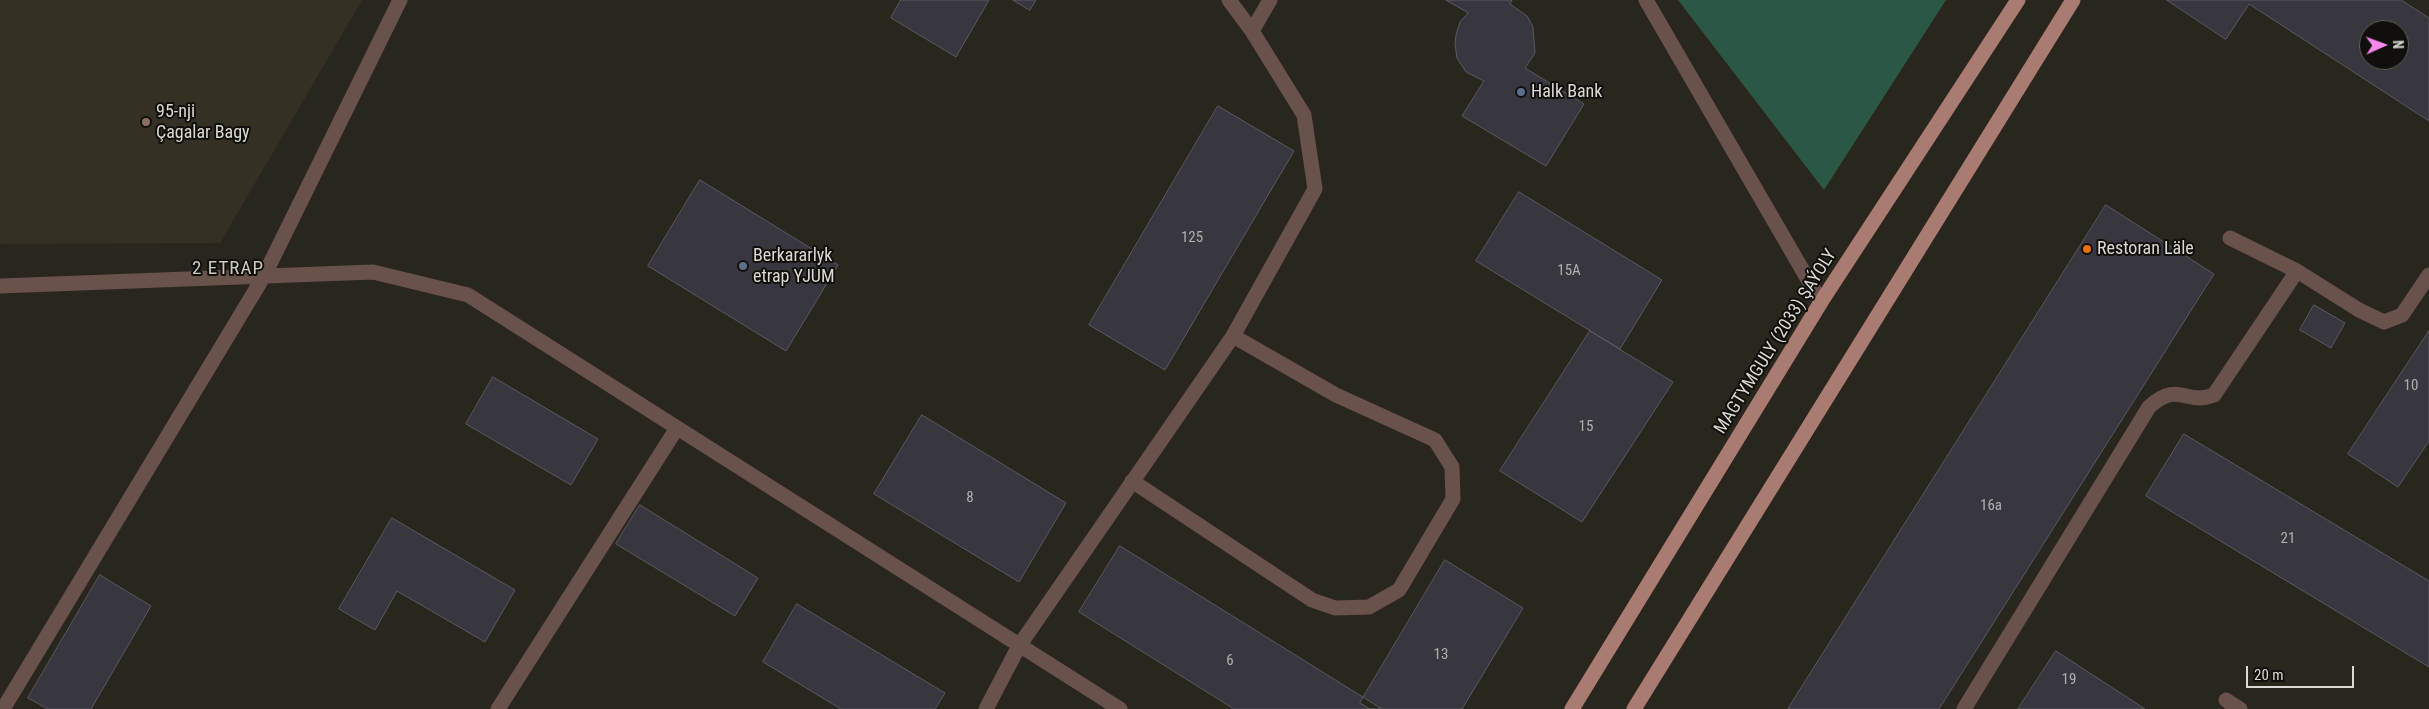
<!DOCTYPE html>
<meta charset="utf-8">
<style>
body{margin:0}
#map{position:relative;width:2429px;height:709px;overflow:hidden;background:#29261e;font-family:"Roboto Condensed",sans-serif}
canvas{display:block}
.north{position:absolute;left:2359px;top:20px;width:50px;height:50px;box-sizing:border-box;background:#100f0c;border:1px solid #61605c;border-radius:50%;rotate:88deg;font-size:14px;font-weight:700;line-height:20px;text-align:center;color:#dbd9d4}
.north::after{content:'';display:block;margin:auto;width:18px;height:22px;background:#f689ee;clip-path:polygon(50% 0,100% 100%,50% 72%,0 100%)}
.scale{position:absolute;left:2246px;top:666px;width:108px;height:22px;box-sizing:border-box;border:2px solid #dbd9d4;border-top:0;padding-left:6px;font-size:15px;line-height:18px;white-space:nowrap;color:#dbd9d4;-webkit-text-stroke:4px #100f0c;paint-order:stroke}
</style>
<div id="map">
<canvas width="2429" height="709"></canvas>
<div class="north">N</div>
<div class="scale">20 m</div>
</div>
<script>
const g = document.querySelector('canvas').getContext('2d');
g.lineJoin = 'round';
function fill(path, color) { g.fillStyle = color; g.fill(path, 'evenodd'); }
function stroke(path, color, width, dash) { g.strokeStyle = color; g.lineWidth = width; g.lineCap = dash ? 'butt' : 'round'; g.setLineDash(dash || []); g.stroke(path); }
function label(font, color, halo, rows, align = 'center') {
  g.font = font + ' "Roboto Condensed",sans-serif'; g.lineWidth = 4; g.setLineDash([]); g.textBaseline = 'middle'; g.strokeStyle = halo; g.fillStyle = color; for (const [text, x, y, turn = 0] of rows) {
    g.save(); g.translate(x, y); g.rotate((+turn || 0) * Math.PI / 180); g.textAlign = isNaN(turn) ? turn : align; if (halo) g.strokeText(text, 0, 0); g.fillText(text, 0, 0); g.restore();
  }
}
fill(new Path2D(`
 M 0,0 L 362,0 L 220,243 L 0,244 Z`), '#353024');
fill(new Path2D(`
 M 1678,0 L 1946,0 L 1824,190 Z`), '#2b5745');
const building = new Path2D(`
 M 901,0 L 989,0 L 956,57 L 891,18 Z
 M 1013,0 L 1036,0 L 1030,10 Z
 M 1446,0 L 1512,0 L 1510,4 L 1527,16 L 1533,27 L 1535,53 L 1525,68 L 1584,104 L 1546,166 L 1462,116 L 1484,81 L 1466,72 L 1457,58 L 1455,44 L 1456,35 L 1460,22 L 1468,13 Z
 M 2167,0 L 2401,0 L 2429,18 L 2429,121 L 2249,4 L 2226,39 ZM 2369,30 L 2399,30 L 2399,60 L 2369,60 Z
 M 1218,106 L 1294,151 L 1165,370 L 1089,325 Z
 M 700,180 L 838,265 L 786,351 L 648,266 Z
 M 1519,192 L 1662,280 L 1620,349 L 1476,261 Z
 M 2106,205 L 2214,274 L 1939,709 L 1788,709 Z
 M 2314,305 L 2345,323 L 2331,348 L 2300,330 Z
 M 1590,331 L 1673,382 L 1582,522 L 1500,471 Z
 M 2429,331 L 2429,441 L 2398,487 L 2348,454 Z
 M 493,377 L 598,439 L 571,485 L 466,424 Z
 M 922,415 L 1066,503 L 1019,582 L 874,494 Z
 M 2184,434 L 2429,581 L 2429,667 L 2146,496 Z
 M 640,505 L 758,578 L 735,616 L 616,544 Z
 M 392,518 L 515,590 L 485,642 L 397,591 L 375,630 L 339,609 Z
 M 1120,546 L 1382,709 L 1234,709 L 1079,612 Z
 M 1445,560 L 1523,608 L 1462,709 L 1370,709 L 1360,703 Z
 M 100,575 L 151,606 L 91,709 L 48,709 L 28,698 Z
 M 797,604 L 945,693 L 935,709 L 841,709 L 763,662 Z
 M 2056,651 L 2145,709 L 2018,709 Z`);
fill(building, '#38363e');
stroke(building, '#5b5962', 1);
stroke(new Path2D(`
 M 1646,0 L 1821,302
 M 1252,31 L 1270,0
 M 2230,238 L 2297,271 L 2359,310 L 2384,322 L 2402,315 L 2429,275
 M 0,286 L 373,272 L 468,295 L 1120,709
 M 1132,481 L 1312,600 L 1335,608 L 1369,607 L 1399,590 L 1453,499 L 1452,467 L 1435,440 L 1336,395 L 1233,336
 M 2226,700 L 2240,709
 M 3,709 L 264,276 L 400,0
 M 498,709 L 677,428
 M 986,709 L 1019,646 L 1233,336 L 1315,189 L 1304,115 L 1252,31 L 1229,0
 M 1964,709 L 2149,407 C 2179,380 2185,406 2214,395 L 2297,271`), '#69514c', 15);
stroke(new Path2D(`
 M 1572,709 L 1821,302 L 2018,0
 M 1634,709 L 2073,0`), '#aa7b70', 15);
for (const [x, y, r, color] of [
 [1521,92,5,"#5c6f8a"],
 [146,122,5,"#8d6e63"],
 [2087,249,5,"#e8710a"],
 [743,266,5,"#5c6f8a"]
]) { const dot = new Path2D(); dot.arc(x, y, r, 0, 2 * Math.PI); g.fillStyle = color; g.fill(dot); stroke(dot, '#100f0c', 2); }
label('15px', '#b2b0ae', null, [
 ["125",1192,238],
 ["15А",1569,271],
 ["10",2411,386],
 ["15",1586,427],
 ["8",970,498],
 ["16а",1991,506],
 ["21",2288,539],
 ["13",1441,655],
 ["6",1230,661],
 ["19",2069,680]
]);
label('18px', '#dbd9d4', '#100f0c', [
 ["Halk Bank",1531,92],
 ["95-nji",156,112],
 ["Çagalar Bagy",156,133],
 ["Restoran Läle",2097,249],
 ["Berkararlyk",753,256],
 ["etrap YJUM",753,277]
], 'left');
label('18px', '#dbd9d4', '#100f0c', [
 ["MAGTYMGULY (2033) ŞAÝOLY",1776,342,-58]
]);
g.letterSpacing = '1px';
label('19px', '#ccc9bf', '#100f0c', [
 ["2 ETRAP",228,269]
]);
g.letterSpacing = '0px';
</script>
